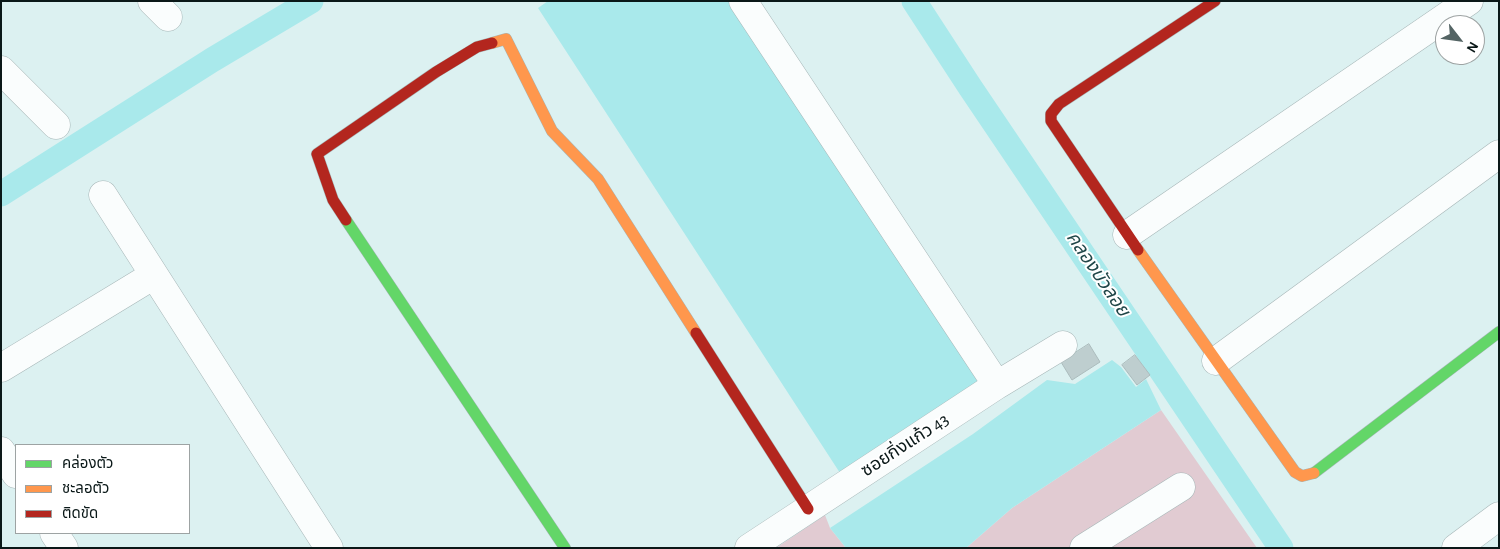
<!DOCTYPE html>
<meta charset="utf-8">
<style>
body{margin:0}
#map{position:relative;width:1500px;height:549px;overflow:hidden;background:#dcf1f1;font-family:"Alegreya Sans","Noto Sans Thai",sans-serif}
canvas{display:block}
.frame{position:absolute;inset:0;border:2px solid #0a1818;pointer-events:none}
.legend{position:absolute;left:15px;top:444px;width:175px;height:90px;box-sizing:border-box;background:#fff;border:1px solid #9da3a3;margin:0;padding:6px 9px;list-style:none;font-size:15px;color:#0a1818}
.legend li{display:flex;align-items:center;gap:10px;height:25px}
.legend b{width:25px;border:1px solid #9da3a3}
.north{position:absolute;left:1435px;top:15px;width:50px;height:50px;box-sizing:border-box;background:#fff;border:1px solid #9da3a3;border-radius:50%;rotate:120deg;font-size:14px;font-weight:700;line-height:20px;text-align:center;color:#0a1818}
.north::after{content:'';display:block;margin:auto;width:18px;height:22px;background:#546464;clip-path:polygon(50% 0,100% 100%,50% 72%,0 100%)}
</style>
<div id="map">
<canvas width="1500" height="549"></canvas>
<div class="frame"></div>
<ul class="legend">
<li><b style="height:6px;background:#63d668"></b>คล่องตัว</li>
<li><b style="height:6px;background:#ff974d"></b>ชะลอตัว</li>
<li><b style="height:6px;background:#b3261e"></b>ติดขัด</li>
</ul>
<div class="north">N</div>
</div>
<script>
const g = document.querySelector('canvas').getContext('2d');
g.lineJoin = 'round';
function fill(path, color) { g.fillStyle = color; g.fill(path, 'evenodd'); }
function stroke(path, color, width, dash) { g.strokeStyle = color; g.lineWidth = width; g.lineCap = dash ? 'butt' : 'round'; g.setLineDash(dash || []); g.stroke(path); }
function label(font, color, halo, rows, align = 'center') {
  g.font = font + ' "Alegreya Sans","Noto Sans Thai",sans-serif'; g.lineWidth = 4; g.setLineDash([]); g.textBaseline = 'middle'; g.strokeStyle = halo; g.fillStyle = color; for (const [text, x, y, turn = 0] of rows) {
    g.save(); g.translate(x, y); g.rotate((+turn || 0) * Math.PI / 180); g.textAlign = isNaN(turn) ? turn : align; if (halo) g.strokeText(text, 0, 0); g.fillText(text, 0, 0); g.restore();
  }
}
fill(new Path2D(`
 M 1161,410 L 1257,548 L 966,548 L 1012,508 Z
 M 825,515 L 830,528 L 846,548 L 776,548 Z`), '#e1cbd2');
fill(new Path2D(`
 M 548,1 L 735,1 L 985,380 L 840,473 L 538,8 Z
 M 1112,360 L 1121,367 L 1136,387 L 1146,379 L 1161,410 L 1012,508 L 966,548 L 846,548 L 830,528 L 973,434 L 1047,380 L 1075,384 Z`), '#a9e9eb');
stroke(new Path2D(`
 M 914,1 L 970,87 L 1281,548
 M 1,194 L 212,60 L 311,1`), '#a9e9eb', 25);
const building = new Path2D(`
 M 1089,344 L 1100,362 L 1072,380 L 1061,362 Z
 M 1135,355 L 1150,375 L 1137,385 L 1122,365 Z`);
fill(building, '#bececf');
stroke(building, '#abbbbc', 1);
const street = new Path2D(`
 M 152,1 L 168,17
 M 743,1 L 997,385
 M 1,70 L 56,125
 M 103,195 L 329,548
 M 1127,235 L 1469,1
 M 1216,361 L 1499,154
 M 1,368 L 154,275
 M 1,451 L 16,474
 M 54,533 L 64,548
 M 749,548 L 997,385 L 1063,345
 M 1084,548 L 1181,487
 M 1456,548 L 1499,516`);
const fast = new Path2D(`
 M 346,220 L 565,548
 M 1314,473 L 1499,332`);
const slow = new Path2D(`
 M 492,43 L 506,39 L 552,131 L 598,179 L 696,333
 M 1138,250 L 1295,472 L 1302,476 L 1314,473`);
const jam = new Path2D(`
 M 346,220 L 333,200 L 317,154 L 436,72 L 477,47 L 492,43
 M 1138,250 L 1051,121 L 1051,114 L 1059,104 L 1215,1
 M 696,333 L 808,509`);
stroke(street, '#a6b6b7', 29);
stroke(fast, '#a6b6b7', 12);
stroke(slow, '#a6b6b7', 12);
stroke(jam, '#a6b6b7', 12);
stroke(street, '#fafdfd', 28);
stroke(fast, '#63d668', 11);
stroke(slow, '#ff974d', 11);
stroke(jam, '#b3261e', 11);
label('18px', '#0a1818', '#fff', [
 ["ซอยกิ่งแก้ว 43",905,445,-33]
]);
label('italic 19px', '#204749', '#fff', [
 ["คลองบัวลอย",1098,274,56]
]);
</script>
